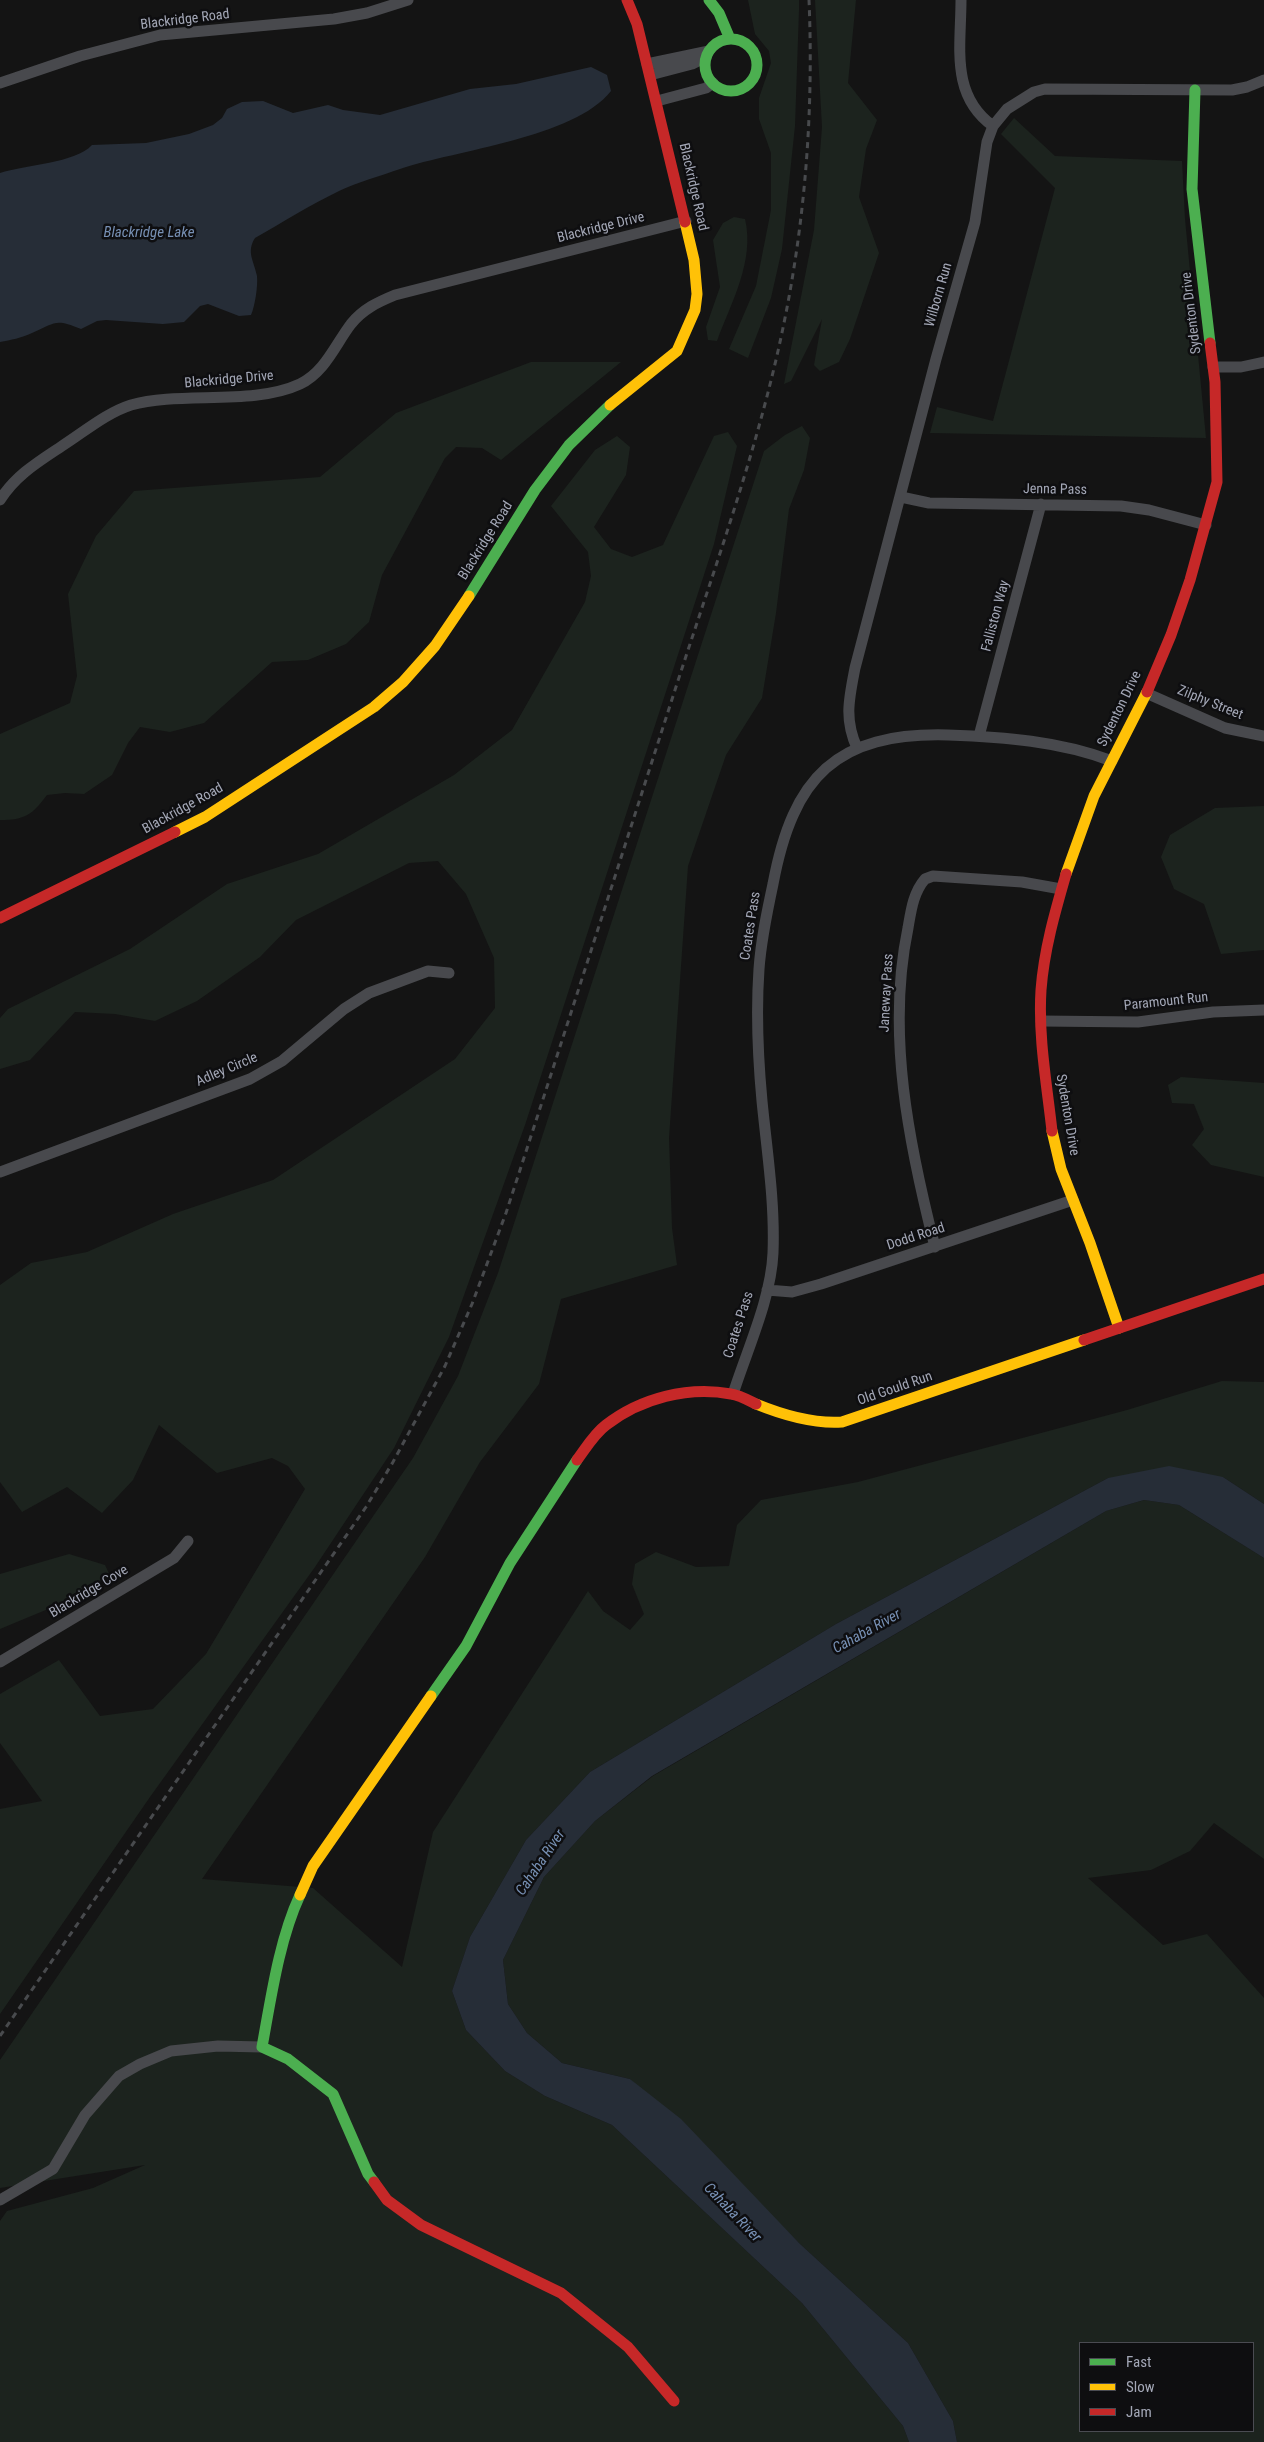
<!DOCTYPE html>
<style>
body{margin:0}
#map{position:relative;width:1264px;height:2442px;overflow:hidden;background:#141414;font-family:"Roboto Condensed",sans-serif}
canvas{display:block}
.legend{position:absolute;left:1079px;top:2342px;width:175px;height:90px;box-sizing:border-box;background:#0e0e10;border:1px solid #4a4b52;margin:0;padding:6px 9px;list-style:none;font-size:15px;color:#a3a7b6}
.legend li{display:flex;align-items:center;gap:10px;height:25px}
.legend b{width:25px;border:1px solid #4a4b52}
</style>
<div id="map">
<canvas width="1264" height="2442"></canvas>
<ul class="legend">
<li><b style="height:6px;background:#4caf50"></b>Fast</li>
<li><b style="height:6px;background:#ffc107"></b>Slow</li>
<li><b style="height:6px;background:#c62828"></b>Jam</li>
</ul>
</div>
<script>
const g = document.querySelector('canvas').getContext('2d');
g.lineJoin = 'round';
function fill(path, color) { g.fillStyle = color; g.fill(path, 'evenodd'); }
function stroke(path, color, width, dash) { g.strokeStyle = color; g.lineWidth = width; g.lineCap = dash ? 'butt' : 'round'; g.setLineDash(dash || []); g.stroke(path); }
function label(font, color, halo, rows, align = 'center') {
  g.font = font + ' "Roboto Condensed",sans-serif'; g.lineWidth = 5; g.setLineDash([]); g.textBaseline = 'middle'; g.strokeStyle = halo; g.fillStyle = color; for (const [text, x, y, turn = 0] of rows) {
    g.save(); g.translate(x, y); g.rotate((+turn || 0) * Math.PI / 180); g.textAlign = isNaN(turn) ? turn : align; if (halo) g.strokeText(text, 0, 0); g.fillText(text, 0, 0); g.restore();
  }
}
fill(new Path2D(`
 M 748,0 L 799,0 L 799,10 L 795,126 L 782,249 L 771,298 L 748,358 L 729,349 L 756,286 L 771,210 L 771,153 L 759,119 L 759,98 L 771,63 L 769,51 L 755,34 Z
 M 815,0 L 856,0 L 848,83 L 877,120 L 866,149 L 859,197 L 879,253 L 850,339 L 839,362 L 820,371 L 814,365 L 822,319 L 791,381 L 784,384 L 814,230 L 822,127 Z
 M 1014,118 L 1055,156 L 1182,161 L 1185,219 L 1206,438 L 930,433 L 937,407 L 993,421 L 1055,188 L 1001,134 Z
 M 734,217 L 745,219 C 755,261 731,303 717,341 L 708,340 L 706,327 L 720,287 L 713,240 L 723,223 Z
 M 531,362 L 621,362 L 501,460 L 482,448 L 456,447 L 445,458 L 382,575 L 369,622 L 346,644 L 308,660 L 272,662 L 204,723 L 170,732 L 140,727 L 128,743 L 112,775 L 84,794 L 65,793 L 47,795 C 32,815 25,820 0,820 L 0,734 L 70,703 L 77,676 L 68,594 L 96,536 L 134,491 L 320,477 L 396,413 Z
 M 802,426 L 810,438 L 804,470 L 789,509 L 776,613 L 762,698 L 726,755 L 688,866 L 669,1138 L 672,1228 L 677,1265 L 561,1299 L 539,1384 L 480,1462 L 425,1557 L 202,1879 L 313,1888 L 402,1967 L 433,1832 L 588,1591 L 603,1611 L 630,1630 L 644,1614 L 632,1584 L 635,1564 L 656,1552 L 696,1567 L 729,1566 L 737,1525 L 761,1500 L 858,1482 L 1127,1410 L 1222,1381 L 1264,1382 L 1264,1504 L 1223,1477 L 1108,1478 L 836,1624 L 590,1772 L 526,1840 L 470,1937 L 452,1991 L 466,2030 L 505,2071 L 545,2096 L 612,2125 L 802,2303 L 903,2426 L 909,2442 L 0,2442 L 0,2221 L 7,2211 L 93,2188 L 145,2165 L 0,2188 L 0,2060 L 413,1458 L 458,1376 L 498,1273 L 764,451 L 785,435 Z
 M 728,432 L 737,446 L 714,544 L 525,1125 L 449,1337 L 394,1448 L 315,1567 L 150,1797 L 0,2014 L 0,1809 L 42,1801 L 0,1743 L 0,1694 L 59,1660 L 100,1716 L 153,1709 L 206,1654 L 305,1489 L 288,1466 L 272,1458 L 217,1473 L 159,1425 L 133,1480 L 102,1513 L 67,1487 L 22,1512 L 0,1482 L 0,1285 L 31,1263 L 87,1252 L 173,1214 L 273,1180 L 455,1059 L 495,1008 L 494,958 L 466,894 L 438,861 L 409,863 L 296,920 L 260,957 L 197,1001 L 155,1021 L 115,1014 L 75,1012 L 30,1060 L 0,1069 L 0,1018 L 8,1009 L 130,949 L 227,884 L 318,854 L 454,775 L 512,730 L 585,602 L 591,576 L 588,552 L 551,506 L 595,450 L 617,436 L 630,447 L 626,475 L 594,527 L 611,549 L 632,557 L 663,545 L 714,436 Z
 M 1264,806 L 1264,950 L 1221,954 L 1204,904 L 1174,889 L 1161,857 L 1170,835 L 1215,808 Z
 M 1181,1077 L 1264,1083 L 1264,1177 L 1211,1165 L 1192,1145 L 1204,1129 L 1194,1104 L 1172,1103 L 1168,1085 Z
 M 1144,1500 L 1179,1505 L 1264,1558 L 1264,1859 L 1214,1823 L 1190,1851 L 1151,1870 L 1088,1878 L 1163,1945 L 1207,1934 L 1264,1998 L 1264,2442 L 957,2442 L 953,2421 L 908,2343 L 799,2243 L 630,2079 L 562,2063 L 527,2033 L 508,2004 L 503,1960 L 544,1877 L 595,1821 L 653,1776 L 1106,1511 ZM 1080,2343 L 1253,2343 L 1253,2431 L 1080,2431 Z
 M 69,1554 L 105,1565 L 113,1582 L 0,1629 L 0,1574 Z`), '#1c231e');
fill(new Path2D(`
 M 591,67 L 607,75 L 611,91 C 574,138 456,150 400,169 C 380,176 358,182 339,191 C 310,205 283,222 255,238 C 246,252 254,261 257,276 C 258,286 255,306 251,315 L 239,316 L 208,304 L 200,306 L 184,322 L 163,324 L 106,320 L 97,321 L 81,329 C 54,318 56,323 32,333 C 21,338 11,340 0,342 L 0,173 C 25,165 76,163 92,145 L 146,143 L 189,134 L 213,125 L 222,118 L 227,109 L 242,102 L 263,101 L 293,113 L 328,105 L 343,110 L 380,115 L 470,89 L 516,84 Z
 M 1169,1466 L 1223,1477 L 1264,1504 L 1264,1558 L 1179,1505 L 1144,1500 L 1106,1511 L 652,1776 L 595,1821 L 544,1877 L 503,1960 L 508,2004 L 527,2033 L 562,2063 L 630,2079 L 681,2119 L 799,2243 L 908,2343 L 953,2421 L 957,2442 L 909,2442 L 903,2426 L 802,2303 L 612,2125 L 545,2096 L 505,2071 L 466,2030 L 452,1991 L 470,1937 L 526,1840 L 590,1772 L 836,1624 L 1108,1478 Z`), '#262d37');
stroke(new Path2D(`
 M 961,0 C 961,47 950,95 993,126
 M 647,64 L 709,51
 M 650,75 L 692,64 L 706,57
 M 0,83 L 80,56 L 160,35 L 334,19 L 367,13 L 408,0
 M 657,101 L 706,88 L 713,83
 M 1213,367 L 1241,367 L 1264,362
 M 901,497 L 929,503 L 1121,506 L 1149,510 L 1206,525
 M 0,500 C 16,475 38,462 62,446 C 84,432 106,413 131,405 C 180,391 253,406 300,384 C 325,372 335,345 351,324 C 363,309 378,302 395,295 L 686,221
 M 1146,693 L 1225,728 L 1264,736
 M 979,736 L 1041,504
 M 857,748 C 844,719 849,699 855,668 L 936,359 L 975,222 L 987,142 L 993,126 L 1007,109 L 1034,92 L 1045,89 L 1232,90 L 1247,87 L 1264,80
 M 1041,1021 L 1138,1022 L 1213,1012 L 1264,1010
 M 0,1172 L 250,1079 L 282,1061 L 344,1009 L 369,993 L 428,971 L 449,973
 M 935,1247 C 909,1145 886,1033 908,928 C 911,911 913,893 925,879 L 933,876 L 1022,882 L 1061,889
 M 767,1290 L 792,1292 L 821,1284 L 1073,1200
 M 733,1394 C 747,1350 771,1299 773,1253 C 775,1202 767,1152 762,1101 C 758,1058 756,1012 759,969 C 761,940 767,912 773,884 C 793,777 836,732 948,735 C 1003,737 1060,741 1112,761
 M 0,1662 L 174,1558 L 188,1541
 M 0,2200 L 53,2169 L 85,2115 L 119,2076 L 140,2064 L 171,2051 L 218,2046 L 262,2047`), '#48494d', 11);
stroke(new Path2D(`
 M 709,0 L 719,13 L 730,39
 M705 65a26 26 0 1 1 52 0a26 26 0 1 1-52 0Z
 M 1195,90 L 1192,189 L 1210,343
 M 469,596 L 535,490 L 569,445 L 610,405
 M 431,1696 L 466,1646 L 510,1563 L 577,1460
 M 300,1895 C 279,1940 271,1998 262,2047 L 288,2059 L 333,2094 L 368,2174 L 374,2182`), '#4caf50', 11);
stroke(new Path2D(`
 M 610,405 L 677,351 L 695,310 L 697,294 L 694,260 L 685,222
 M 175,832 L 205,817 L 374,707 L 403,682 L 435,646 L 469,596
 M 1066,874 L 1094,796 L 1147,692
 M 1052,1131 L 1061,1169 L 1090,1243 L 1119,1328
 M 756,1404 C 783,1415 813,1424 842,1422 L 1084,1340
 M 300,1895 L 313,1866 L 431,1696`), '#ffc107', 11);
stroke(new Path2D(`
 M 627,0 L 637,24 L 685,222
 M 1147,692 L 1171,635 L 1190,580 L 1217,482 L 1215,382 L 1210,343
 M 0,918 L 175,832
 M 1052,1131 C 1047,1085 1038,1037 1041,990 C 1044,950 1055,912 1066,874
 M 1084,1340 L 1264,1279
 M 577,1460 C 586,1448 594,1434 606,1425 C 641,1398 688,1386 731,1394 C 739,1395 748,1400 756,1404
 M 374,2182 L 387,2200 L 421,2225 L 561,2293 L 628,2347 L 674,2401`), '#c62828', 11);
stroke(new Path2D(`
 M 0,2036 L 366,1507 L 393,1462 L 445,1366 L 472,1304 L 506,1213 C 563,1038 619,864 675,690 C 711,578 752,466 778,351 C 804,236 814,118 809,0`), '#484a4d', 3, [6, 5]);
label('14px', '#a3a7b6', '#0e0e10', [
 ["Blackridge Road",185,20,-7],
 ["Blackridge Road",693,187,77],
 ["Blackridge Drive",601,228,-14],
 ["Wilborn Run",939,295,-74],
 ["Sydenton Drive",1192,313,-97],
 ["Blackridge Drive",229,380,-5],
 ["Jenna Pass",1055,490,1],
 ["Blackridge Road",486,541,-58],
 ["Falliston Way",996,616,-75],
 ["Zilphy Street",1210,703,22],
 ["Sydenton Drive",1120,709,-64],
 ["Blackridge Road",183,809,-29],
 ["Coates Pass",751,926,-81],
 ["Janeway Pass",887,993,-87],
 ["Paramount Run",1166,1002,-6],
 ["Adley Circle",227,1070,-23],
 ["Sydenton Drive",1067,1115,80],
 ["Dodd Road",916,1237,-18],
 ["Coates Pass",739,1325,-72],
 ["Old Gould Run",895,1389,-19],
 ["Blackridge Cove",89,1592,-31]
]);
label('italic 15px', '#7790b4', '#0e0e10', [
 ["Blackridge Lake",149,233],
 ["Cahaba River",867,1632,-29],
 ["Cahaba River",541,1863,-56],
 ["Cahaba River",732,2213,46]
]);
</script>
